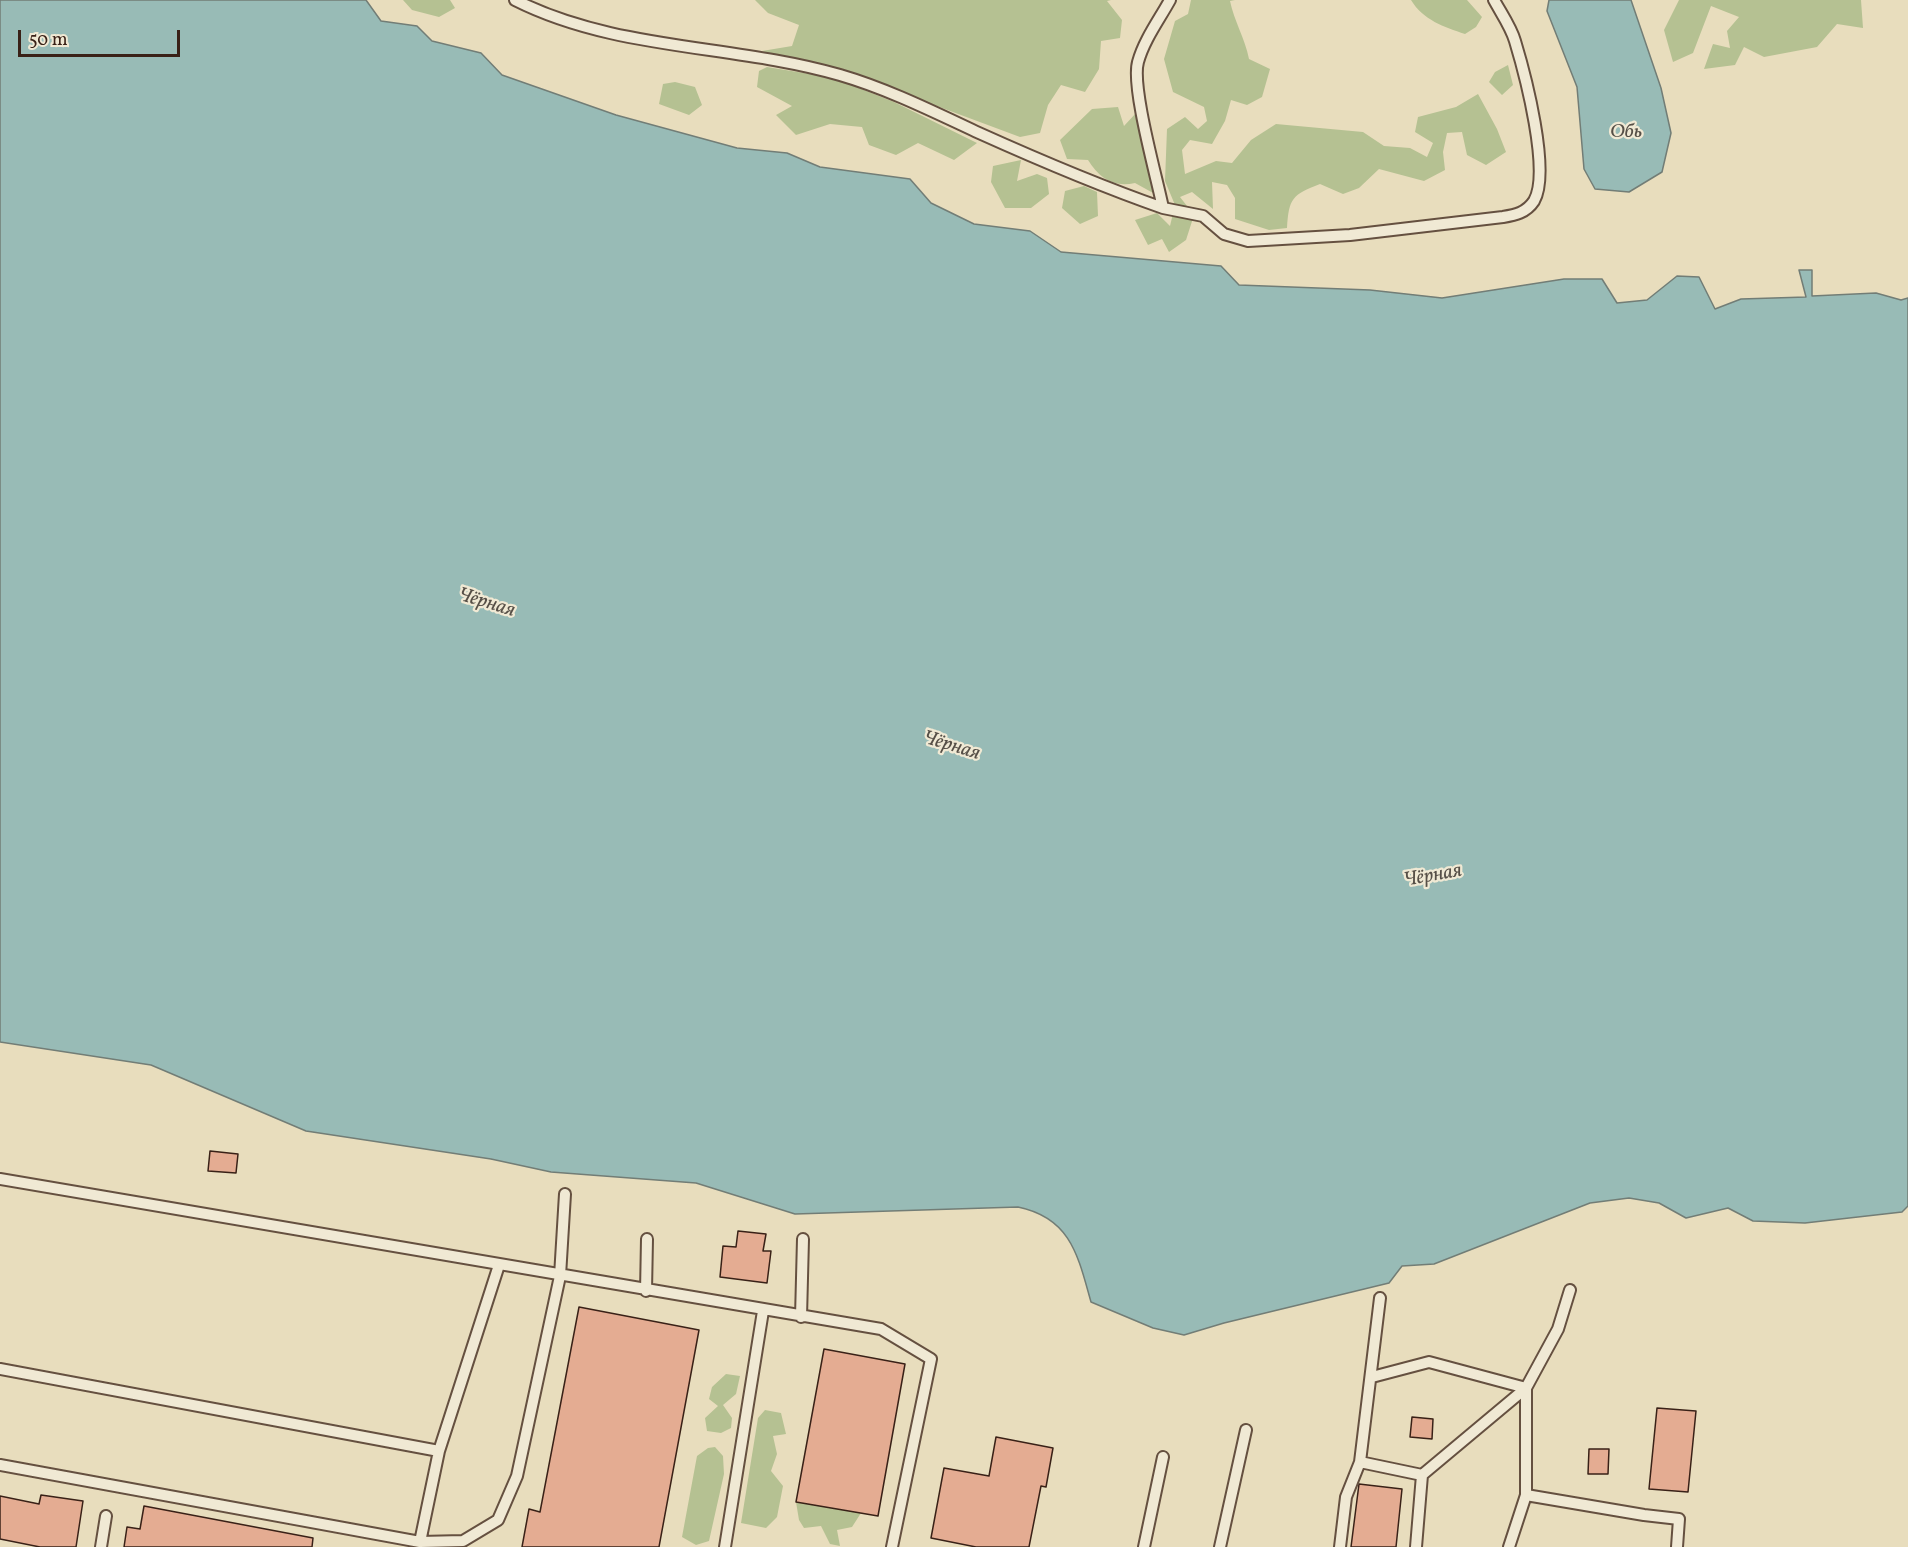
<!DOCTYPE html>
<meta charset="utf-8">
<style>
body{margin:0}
#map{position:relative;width:1908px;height:1547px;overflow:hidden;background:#e8ddbd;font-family:Vollkorn,serif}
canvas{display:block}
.scale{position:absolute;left:18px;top:30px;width:162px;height:27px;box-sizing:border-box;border:3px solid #392117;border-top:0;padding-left:8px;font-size:18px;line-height:21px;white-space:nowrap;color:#392117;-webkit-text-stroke:4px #f0e9d4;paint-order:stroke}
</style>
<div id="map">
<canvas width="1908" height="1547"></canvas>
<div class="scale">50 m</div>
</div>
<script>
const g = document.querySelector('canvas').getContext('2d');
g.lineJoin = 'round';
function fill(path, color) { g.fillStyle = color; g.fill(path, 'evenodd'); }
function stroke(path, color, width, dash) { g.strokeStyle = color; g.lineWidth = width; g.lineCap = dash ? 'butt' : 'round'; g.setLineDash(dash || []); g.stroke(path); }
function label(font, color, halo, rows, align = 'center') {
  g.font = font + ' Vollkorn,serif'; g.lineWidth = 4.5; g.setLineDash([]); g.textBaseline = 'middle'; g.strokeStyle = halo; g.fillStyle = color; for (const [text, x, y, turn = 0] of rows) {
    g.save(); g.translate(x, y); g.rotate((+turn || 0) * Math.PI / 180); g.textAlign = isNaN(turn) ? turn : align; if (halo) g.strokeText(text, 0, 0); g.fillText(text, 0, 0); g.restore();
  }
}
fill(new Path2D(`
 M 403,0 L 450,0 L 455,8 L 439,17 L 412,10 Z
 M 755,0 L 1111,0 L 1107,1 L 1122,20 L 1120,38 L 1101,41 L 1099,69 L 1085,92 L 1061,85 L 1048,105 L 1040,133 L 1020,137 L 851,74 L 777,57 L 762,51 L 792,46 L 799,25 L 768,13 Z
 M 1191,0 L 1235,0 L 1230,1 C 1234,21 1245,38 1249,59 L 1270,69 L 1262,97 L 1247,105 L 1231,100 L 1225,121 L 1212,144 L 1190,140 L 1182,150 L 1185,174 L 1216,161 L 1232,163 L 1251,140 L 1276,124 L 1363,132 L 1384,146 L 1410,148 L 1427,157 L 1433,143 L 1415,132 L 1418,117 L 1456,107 L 1478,94 L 1497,129 L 1506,152 L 1486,165 L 1467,155 L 1462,132 L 1447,133 L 1443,152 L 1445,170 L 1424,181 L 1379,169 L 1359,188 L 1343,194 L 1320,184 C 1292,195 1289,198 1287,228 L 1269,230 L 1235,219 L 1235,198 L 1227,185 L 1212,182 L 1213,209 L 1192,192 L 1180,197 L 1194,215 L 1186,240 L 1169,252 L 1162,239 L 1148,245 L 1135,220 L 1157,213 L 1170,226 L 1175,205 L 1165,181 L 1167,129 L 1185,117 L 1198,129 L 1207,121 L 1204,107 L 1173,92 L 1164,59 L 1175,21 L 1188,14 Z
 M 1411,0 L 1467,0 L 1482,17 L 1476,27 L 1465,34 C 1444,27 1423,20 1411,0 Z
 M 1679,0 L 1861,0 L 1863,28 L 1837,24 L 1817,47 L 1764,57 L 1744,47 L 1735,65 L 1704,69 L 1713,44 L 1730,48 L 1727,31 L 1739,17 L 1711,6 L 1693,53 L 1673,62 L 1664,30 Z
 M 1508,65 L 1513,85 L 1502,95 L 1489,82 L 1495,72 Z
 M 767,67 L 834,78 L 894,102 L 977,143 L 954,160 L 918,143 L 896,155 L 869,145 L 862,127 L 830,124 L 796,135 L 776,115 L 792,106 L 757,87 L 759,71 Z
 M 675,82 L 695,87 L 702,105 L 689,115 L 659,104 L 663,84 Z
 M 1118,107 L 1124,126 L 1136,113 L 1155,194 L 1135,183 C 1114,188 1099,178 1088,160 L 1067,159 L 1060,140 L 1092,109 Z
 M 1021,160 L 1017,181 L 1037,174 L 1047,178 L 1049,194 L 1031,208 L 1005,208 L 991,182 L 993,166 Z
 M 1084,186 L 1097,192 L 1098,216 L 1080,224 L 1062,208 L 1065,191 Z
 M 726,1374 L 740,1376 L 736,1394 L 723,1405 L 732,1418 L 731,1428 L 721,1433 L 707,1431 L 705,1418 L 718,1406 L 709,1399 L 712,1387 Z
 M 765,1410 L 781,1413 L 786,1434 L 773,1436 L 777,1454 L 771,1471 L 783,1486 L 777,1517 L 766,1528 L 741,1523 L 758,1418 Z
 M 715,1447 L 723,1456 L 724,1474 L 709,1541 L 696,1545 L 682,1537 L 697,1456 L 708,1448 Z
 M 796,1502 L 861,1513 L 852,1527 L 837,1530 L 840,1546 L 830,1544 L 821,1526 L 804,1528 L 799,1520 Z`), '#b5c192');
const water = new Path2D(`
 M 0,0 L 366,0 L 381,21 L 417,26 L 432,41 L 481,53 L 502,75 L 616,115 L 737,148 L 787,153 L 820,167 L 910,179 L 931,203 L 974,224 L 1030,231 L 1061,252 L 1221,266 L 1239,285 L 1370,290 L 1442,298 L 1564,279 L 1602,279 L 1617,303 L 1647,300 L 1677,276 L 1699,277 L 1715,309 L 1741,299 L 1806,297 L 1799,270 L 1812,270 L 1812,296 L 1876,293 L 1901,300 L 1908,298 L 1908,1206 L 1902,1212 L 1805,1223 L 1753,1221 L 1728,1208 L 1686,1218 L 1659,1203 L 1629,1198 L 1590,1203 L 1434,1264 L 1402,1266 L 1389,1283 L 1224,1323 L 1184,1335 L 1153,1328 L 1091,1302 C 1078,1256 1071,1218 1018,1207 L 795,1214 L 696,1183 L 551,1172 L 491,1159 L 306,1131 L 151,1065 L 0,1042 Z
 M 1549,0 L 1631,0 L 1661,88 L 1671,133 L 1662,172 L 1629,192 L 1595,189 L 1584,169 L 1577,87 L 1547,11 Z`);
fill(water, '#98bbb6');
stroke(water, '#727d76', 1.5);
const building = new Path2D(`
 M 210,1151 L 238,1154 L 236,1173 L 208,1171 Z
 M 738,1231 L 766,1234 L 763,1251 L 771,1251 L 767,1283 L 720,1277 L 723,1246 L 736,1247 Z
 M 579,1307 L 699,1330 L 659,1547 L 522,1547 L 529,1509 L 540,1512 Z
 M 824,1349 L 905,1364 L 878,1516 L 796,1502 Z
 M 1657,1408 L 1696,1411 L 1688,1492 L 1649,1489 Z
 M 1412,1417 L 1433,1419 L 1432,1439 L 1410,1437 Z
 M 996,1437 L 1053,1448 L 1046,1487 L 1041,1486 L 1029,1547 L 976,1547 L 931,1538 L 944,1468 L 989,1476 Z
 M 1589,1449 L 1609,1449 L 1608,1474 L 1588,1474 Z
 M 1359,1484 L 1402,1489 L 1396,1547 L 1351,1547 Z
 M 41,1495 L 83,1501 L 76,1547 L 40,1547 L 0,1539 L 0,1496 L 39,1504 Z
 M 144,1506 L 313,1538 L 312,1547 L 124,1547 L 127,1527 L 140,1529 Z`);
fill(building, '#e4ac92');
stroke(building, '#392117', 1.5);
const lane = new Path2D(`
 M 515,0 C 616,51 733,44 840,75 C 888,89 934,112 979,133 C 1039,160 1100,186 1163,208
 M 1170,0 C 1159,20 1144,40 1138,62 C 1131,87 1157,178 1163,208 L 1203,216 L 1224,234 L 1248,241 L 1350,235 L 1503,217 C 1515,215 1526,213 1534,201 C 1551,172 1525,74 1515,41 C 1511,27 1501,13 1494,0
 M 0,1179 L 881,1329 L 931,1359 L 892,1547
 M 646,1291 L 647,1239
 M 801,1317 L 803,1239
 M 0,1369 L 439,1451
 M 1372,1377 L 1429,1362 L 1526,1388 L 1526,1495 L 1509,1547
 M 1360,1462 L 1422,1475 L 1526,1388 L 1558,1329 L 1570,1290
 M 0,1465 L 420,1542 L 463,1541 L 498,1520 L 517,1476 L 560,1276 L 565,1194
 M 1526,1495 L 1644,1515 L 1679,1519 L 1677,1547
 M 420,1542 L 439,1451 L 499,1265
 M 101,1547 L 106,1516
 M 725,1547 L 763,1311
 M 1144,1547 L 1163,1457
 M 1220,1547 L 1246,1430
 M 1340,1547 L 1346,1497 L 1360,1462 L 1380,1298
 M 1416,1547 L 1422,1475`);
stroke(lane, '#655040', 14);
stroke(lane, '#f0e9d4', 10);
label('italic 20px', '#564f47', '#f0e9d4', [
 ["Обь",1626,133],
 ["Чёрная",486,604,17],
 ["Чёрная",951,747,17],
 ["Чёрная",1433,877,-10]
]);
</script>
